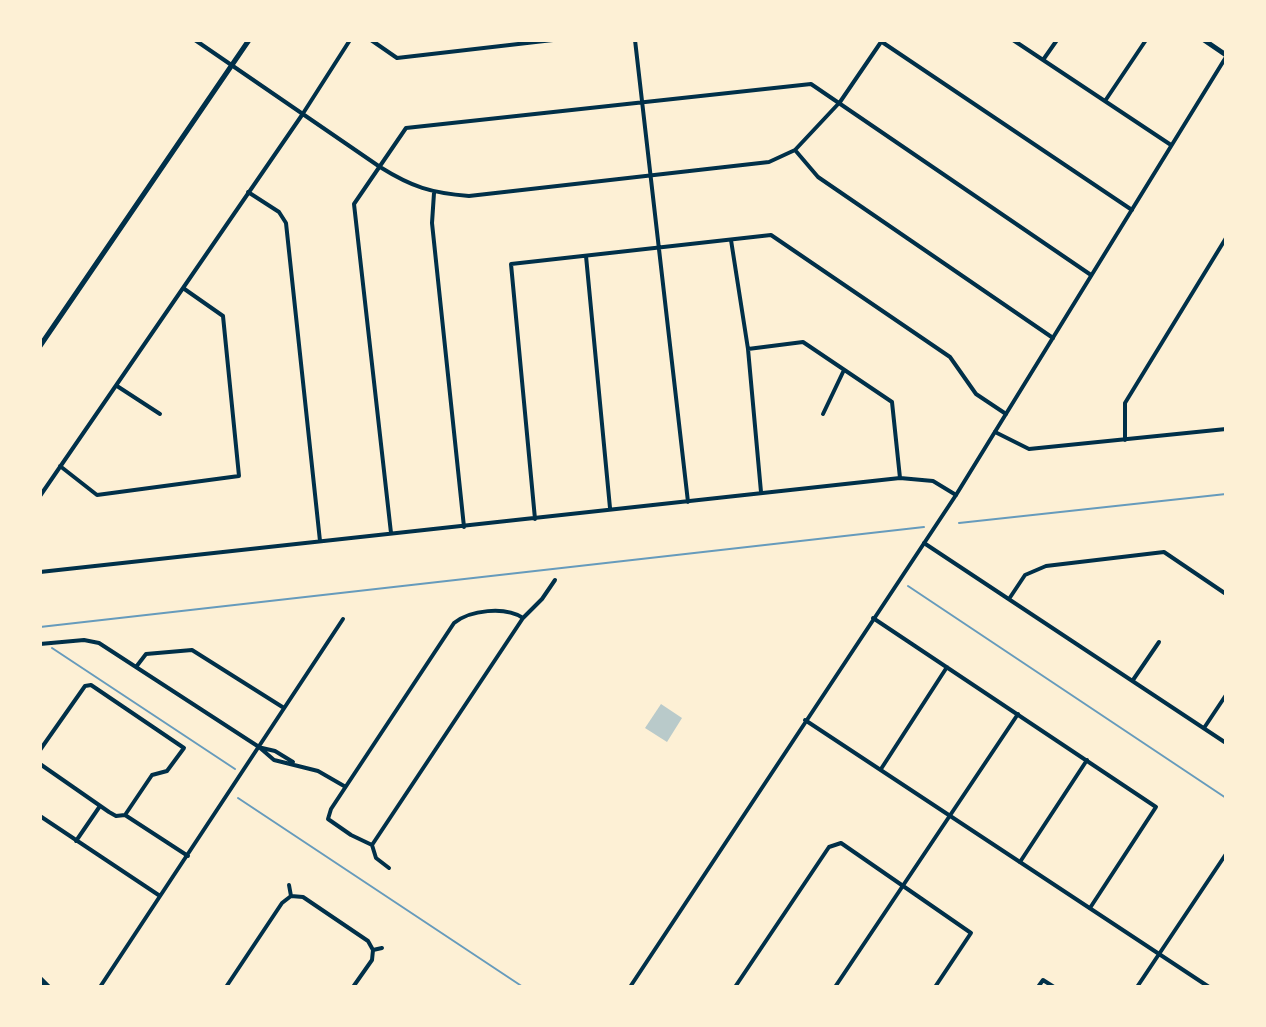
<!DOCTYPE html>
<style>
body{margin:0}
#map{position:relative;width:1266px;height:1027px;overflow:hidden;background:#fdf0d5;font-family:Raleway,sans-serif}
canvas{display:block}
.frame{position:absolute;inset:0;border:42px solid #fdf0d5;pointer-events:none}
</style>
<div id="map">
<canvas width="1266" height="1027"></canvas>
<div class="frame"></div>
</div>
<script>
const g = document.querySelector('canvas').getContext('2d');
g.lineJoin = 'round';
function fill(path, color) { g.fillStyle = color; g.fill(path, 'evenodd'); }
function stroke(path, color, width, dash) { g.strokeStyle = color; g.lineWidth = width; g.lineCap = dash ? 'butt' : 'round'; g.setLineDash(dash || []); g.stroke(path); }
fill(new Path2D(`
 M 661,704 L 682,718 L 667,742 L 645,728 Z`), '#b9caca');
stroke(new Path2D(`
 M 959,523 L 1226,494
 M 908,586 L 1226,798
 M 40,627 L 924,527
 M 52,648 L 235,769
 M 238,798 L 523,987`), '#669bbc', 2);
stroke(new Path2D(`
 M 195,40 L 380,167 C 412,187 431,193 469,196 L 769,162 L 795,150 L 818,177 L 1053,338
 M 371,40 L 397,58 L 553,40
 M 635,40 L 688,502
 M 879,40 L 1132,210
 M 1013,40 L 1171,145
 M 1043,60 L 1057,40
 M 1105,101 L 1146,40
 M 795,150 L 840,102 L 881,42
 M 248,192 L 279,212 L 286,223 L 320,541
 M 434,193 L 432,223 L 464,527
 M 731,240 L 748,349 L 761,492
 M 586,256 L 610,508
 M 748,349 L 803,342 L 892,402 L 900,478
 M 117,386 L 160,414
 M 823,414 L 844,370
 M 995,432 L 1029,449 L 1226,429
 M 1125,440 L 1125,403 L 1226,238
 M 60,466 L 97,495 L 239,476 L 223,316 L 183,288
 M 40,496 L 302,115 L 350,40
 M 535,519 L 511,264 L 771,235 L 950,357 L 976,394 L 1006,414
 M 391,533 L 354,204 L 406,128 L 811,84 L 1091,275
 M 924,543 L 1226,743
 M 40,572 L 900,478 L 933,481 L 956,495
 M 1009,599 L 1025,575 L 1046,566 L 1164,552 L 1226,594
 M 873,618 L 1156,807 L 1090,908
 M 40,644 L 84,640 L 99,643 L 259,747 L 274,760 L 318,771 L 344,786
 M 136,667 L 146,654 L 192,650 L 284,708
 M 1133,680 L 1159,642
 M 1204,728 L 1226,695
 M 262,748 L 275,751 L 293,762
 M 40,750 L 85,686 L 91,685 L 184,748 L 167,771 L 152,775 L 125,815
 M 40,764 L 109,812 L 116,816 L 125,815 L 188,856
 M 881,769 L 947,667
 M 40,816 L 160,896
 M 76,841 L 100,806
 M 372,845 L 523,618 L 542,599 L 555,580
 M 1020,862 L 1087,760
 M 389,868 L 376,858 L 372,845 L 351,835 L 328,819 L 331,809 L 454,623 C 470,610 505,606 523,618
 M 289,885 L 291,896
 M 291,896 L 303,897 L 368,941 L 373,950
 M 373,950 L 382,948
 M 100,987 L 343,619
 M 226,987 L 282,903 L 291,896
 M 353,987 L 372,960 L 373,950
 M 735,987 L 829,847 L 841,843 L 971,933 L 935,987
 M 835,987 L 1018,714
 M 1038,987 L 1043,980 L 1054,987`), '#003049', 4);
stroke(new Path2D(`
 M 805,720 L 1209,987
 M 630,987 L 956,495 L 1226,57
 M 1137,987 L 1226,854`), '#003049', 4);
stroke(new Path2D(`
 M 1204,40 L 1226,55
 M 40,346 L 249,40`), '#003049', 5);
stroke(new Path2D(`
 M 40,979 L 48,987`), '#003049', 6);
</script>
